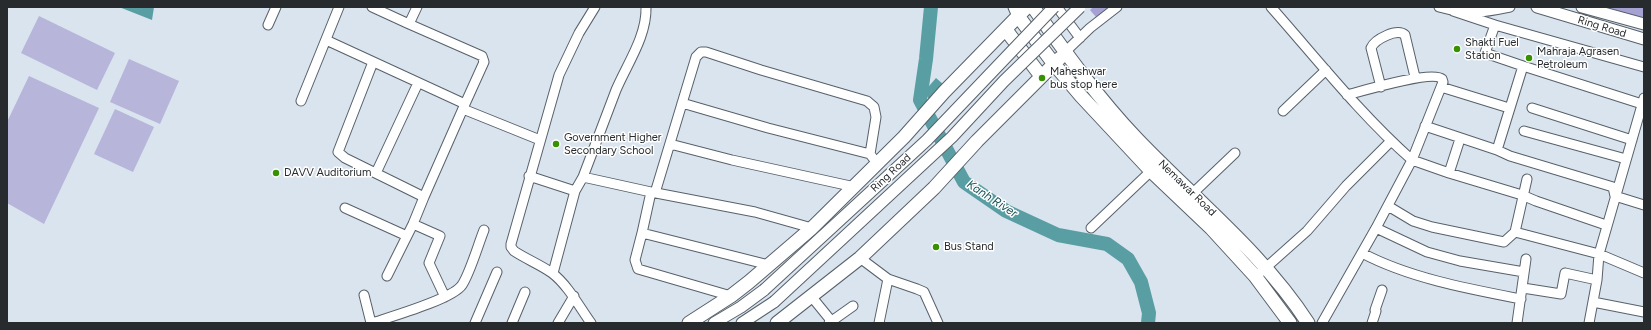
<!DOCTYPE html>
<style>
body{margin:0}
#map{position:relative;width:1651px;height:330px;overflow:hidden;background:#d9e4ee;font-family:Figtree,sans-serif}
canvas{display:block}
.frame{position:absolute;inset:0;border:8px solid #272b2e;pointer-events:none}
</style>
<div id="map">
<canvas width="1651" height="330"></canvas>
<div class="frame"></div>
</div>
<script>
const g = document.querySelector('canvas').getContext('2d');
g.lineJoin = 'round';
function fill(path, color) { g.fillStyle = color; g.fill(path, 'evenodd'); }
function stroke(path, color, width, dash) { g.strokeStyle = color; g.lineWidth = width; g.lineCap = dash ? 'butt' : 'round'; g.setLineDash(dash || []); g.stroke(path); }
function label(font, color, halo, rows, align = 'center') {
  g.font = font + ' Figtree,sans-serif'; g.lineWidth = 3; g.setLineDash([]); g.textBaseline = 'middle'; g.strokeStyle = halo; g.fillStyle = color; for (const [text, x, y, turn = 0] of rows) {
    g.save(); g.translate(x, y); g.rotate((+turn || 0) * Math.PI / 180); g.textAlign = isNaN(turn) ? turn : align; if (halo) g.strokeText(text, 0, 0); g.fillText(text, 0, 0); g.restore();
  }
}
fill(new Path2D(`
 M 39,16 L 115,53 L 97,90 L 21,53 Z
 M 129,59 L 179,81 L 160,124 L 110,102 Z
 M 29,76 L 99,108 L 44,224 L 7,203 L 7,122 Z
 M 115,109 L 154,127 L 133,172 L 94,154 Z`), '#b8b5da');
fill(new Path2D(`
 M 1093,7 L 1112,7 L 1096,17 L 1090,10 Z
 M 1605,7 L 1644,7 L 1644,18 Z`), '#a5a1d2');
fill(new Path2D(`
 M 119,7 L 154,7 L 152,20 Z
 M 936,78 L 943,84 L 929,99 L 924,92 Z`), '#599ea3');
stroke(new Path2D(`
 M 931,7 L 926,59 L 920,100 L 964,182 L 1006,211 L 1058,235 L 1107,244 L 1128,259 L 1141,282 L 1149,313 L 1148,323`), '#599ea3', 14);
const minor = new Path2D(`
 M 372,7 L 409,24 L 417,7
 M 1057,7 L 1080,38
 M 1271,7 C 1317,59 1360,114 1412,160 L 1443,82 L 1442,79 C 1433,70 1362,91 1347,95
 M 1439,7 C 1468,15 1481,13 1510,7
 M 1453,11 L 1495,25 L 1644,67
 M 268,25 L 276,7
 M 1495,25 L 1485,53 L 1523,66
 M 326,40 L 465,104 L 484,62 L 482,56 L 409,24
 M 1065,52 L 1090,28 L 1117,7
 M 373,62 L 338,152 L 345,158 L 424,197 L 465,104
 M 1381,87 L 1371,48 C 1375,39 1397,28 1405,35 L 1415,77
 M 1441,87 L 1509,108
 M 301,101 L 339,7
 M 682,103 L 768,128 L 870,154 L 873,158
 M 1532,108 L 1632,140
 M 463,109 L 540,140
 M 1283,111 L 1326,70
 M 1425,126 L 1497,150 L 1510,156 L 1613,187 L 1615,196 L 1644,205
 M 1524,131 L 1626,159
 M 670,144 L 732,160 L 855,187
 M 1497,150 L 1523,66 L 1642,104
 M 376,173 L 418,83
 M 1449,173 L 1460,139
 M 529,176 L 575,191 L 583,177 L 651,192 L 755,212 L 812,228
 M 583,177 C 594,148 605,119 616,90 C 627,64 647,36 646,7
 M 651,192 L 642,233 L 769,265
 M 655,193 L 696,57 L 701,52 L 706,52 L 761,70 L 867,101 L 874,107 L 876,117 L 870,154
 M 1192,194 L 1235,153
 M 1388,206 L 1413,221 L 1432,227 L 1504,242 L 1515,232 L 1527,179
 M 345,208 L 407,236
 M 413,224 L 440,236 L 429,263 L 445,297
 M 1091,228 L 1151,171
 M 1376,228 L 1427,252 L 1460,261 L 1524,272
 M 1515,232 L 1599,254 L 1644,273
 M 642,233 L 635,260 L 638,269 L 731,296
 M 1362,253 C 1409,278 1469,289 1521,299
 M 860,258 L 888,279 L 879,323
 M 1261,272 L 1307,231 L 1346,186 L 1391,141
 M 553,273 L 575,191
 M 387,276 L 413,224 L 424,197
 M 888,279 L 917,289 L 924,292 L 938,323
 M 1523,288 L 1561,294 L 1565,273 L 1597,280
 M 364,295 L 371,323
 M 811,296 L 833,323
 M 1593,302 L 1644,312
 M 372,323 C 390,317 453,299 462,285 C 470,273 478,245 484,230
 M 475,323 L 497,272
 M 512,323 L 525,292
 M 558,323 L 574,296
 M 591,323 C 580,308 568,285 552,273 C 541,265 526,259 514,251 L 511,247 L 511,244 L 559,75 L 579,33 L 595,7
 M 829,323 L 853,306
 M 1322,323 L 1376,228 L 1412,160 L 1449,173 L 1522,195 L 1536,201 L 1606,225
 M 1372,323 L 1376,311 L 1375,310 L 1382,290
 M 1517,323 L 1526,259
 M 1589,323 L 1597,280 L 1599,254 L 1644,98`);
const major = new Path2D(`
 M 1014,7 L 1018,16
 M 1537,7 L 1644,39
 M 1582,7 L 1644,24
 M 714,323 L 741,307 L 764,290
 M 742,323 L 774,302`);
const highway = new Path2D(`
 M 1033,7 C 1065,52 1098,98 1136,138 C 1194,199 1262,252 1308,323
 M 1018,16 L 1054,64 L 1081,96 L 1151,171 L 1211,228 L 1255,276 L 1290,323
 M 1006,30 L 1041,76
 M 689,323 L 731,296 L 749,282 L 812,228 L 904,137 L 944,92 L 1027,7
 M 777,323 L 860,258 L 934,188 L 977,141 L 1060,58`);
stroke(minor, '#58616a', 11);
stroke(major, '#58616a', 13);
stroke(highway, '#58616a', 15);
stroke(minor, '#fff', 9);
stroke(major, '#fff', 11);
stroke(highway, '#fff', 13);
const majorBridge = new Path2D(`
 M 764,290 L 927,140 L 1054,7
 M 774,302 L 952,137 L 1004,81 L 1080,7`);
stroke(majorBridge, '#58616a', 13, []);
stroke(majorBridge, '#fff', 11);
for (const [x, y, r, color] of [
 [1457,49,4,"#379103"],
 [1529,58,4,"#379103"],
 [1042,78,4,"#379103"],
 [556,144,4,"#379103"],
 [276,173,4,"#379103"],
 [936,247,4,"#379103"]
]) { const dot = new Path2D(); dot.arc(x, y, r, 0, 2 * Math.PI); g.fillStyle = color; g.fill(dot); stroke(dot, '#fff', 1.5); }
label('11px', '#272b2e', '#fff', [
 ["Ring Road",1602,27,17],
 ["Ring Road",891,173,-43],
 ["Nemawar Road",1187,188,44]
]);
label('11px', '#272b2e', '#fff', [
 ["Shakti Fuel",1465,43],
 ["Station",1465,56],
 ["Mahraja Agrasen",1537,52],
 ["Petroleum",1537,65],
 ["Maheshwar",1050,72],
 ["bus stop here",1050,85],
 ["Government Higher",564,138],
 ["Secondary School",564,151],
 ["DAVV Auditorium",284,173],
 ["Bus Stand",944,247]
], 'left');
label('italic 12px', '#165357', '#fff', [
 ["Kanh River",992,199,33]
]);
</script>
